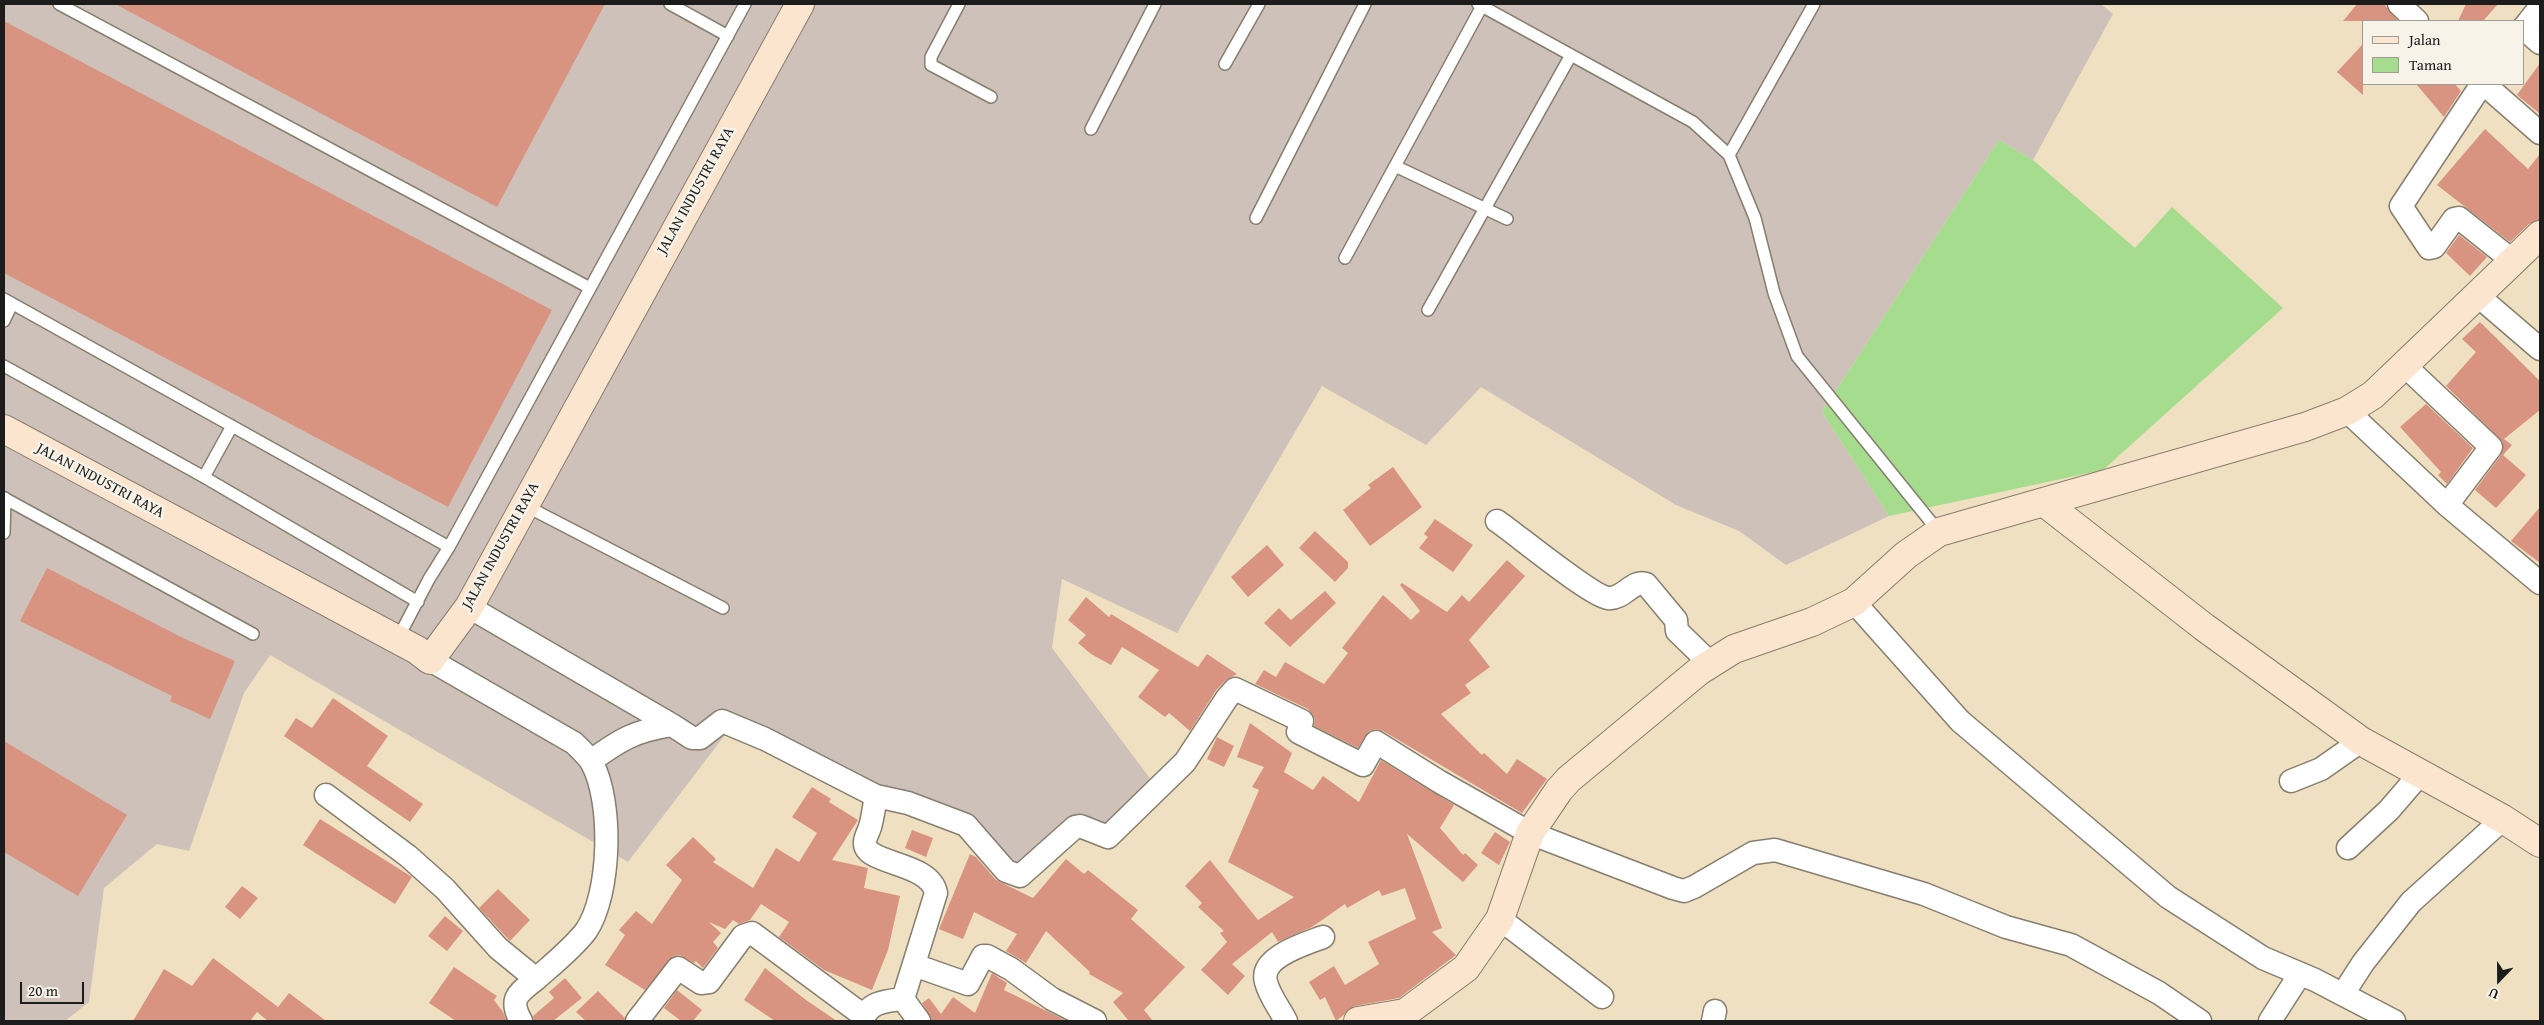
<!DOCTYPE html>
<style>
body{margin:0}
#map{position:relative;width:2544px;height:1025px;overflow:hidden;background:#efe0c1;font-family:"Gentium Book Plus",serif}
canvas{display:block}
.frame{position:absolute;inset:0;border:5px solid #1c1c1c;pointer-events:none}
.legend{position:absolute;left:2362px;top:20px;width:162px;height:65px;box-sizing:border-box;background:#f7f3e8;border:1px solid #9f9d96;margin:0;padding:6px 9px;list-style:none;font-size:15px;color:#1c1c1c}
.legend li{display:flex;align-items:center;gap:10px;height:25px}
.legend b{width:25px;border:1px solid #9f9d96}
.north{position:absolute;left:2474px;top:955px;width:50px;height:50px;-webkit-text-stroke:4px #f7f3e8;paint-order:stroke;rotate:202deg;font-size:14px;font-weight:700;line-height:20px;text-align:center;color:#1c1c1c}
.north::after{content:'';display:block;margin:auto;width:18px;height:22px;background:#1c1c1c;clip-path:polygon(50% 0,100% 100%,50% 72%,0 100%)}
.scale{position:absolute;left:20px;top:982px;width:64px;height:22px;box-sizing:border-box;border:2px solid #1c1c1c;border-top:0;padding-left:6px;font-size:15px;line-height:18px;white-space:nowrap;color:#1c1c1c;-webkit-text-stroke:4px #f7f3e8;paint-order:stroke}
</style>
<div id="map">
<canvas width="2544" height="1025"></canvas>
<div class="frame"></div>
<ul class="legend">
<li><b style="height:6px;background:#fce5cf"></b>Jalan</li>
<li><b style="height:14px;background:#a5dc8d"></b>Taman</li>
</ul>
<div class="north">U</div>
<div class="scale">20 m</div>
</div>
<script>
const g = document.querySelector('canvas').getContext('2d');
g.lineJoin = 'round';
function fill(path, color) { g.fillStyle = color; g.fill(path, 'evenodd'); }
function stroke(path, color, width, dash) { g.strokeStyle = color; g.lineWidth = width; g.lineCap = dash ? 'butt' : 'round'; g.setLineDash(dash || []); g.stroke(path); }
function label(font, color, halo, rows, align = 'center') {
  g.font = font + ' "Gentium Book Plus",serif'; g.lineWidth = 5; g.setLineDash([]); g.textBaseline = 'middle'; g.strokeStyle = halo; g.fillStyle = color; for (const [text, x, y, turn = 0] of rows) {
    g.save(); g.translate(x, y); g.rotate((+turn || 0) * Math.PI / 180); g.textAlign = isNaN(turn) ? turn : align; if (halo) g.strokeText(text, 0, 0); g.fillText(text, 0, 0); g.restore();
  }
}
fill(new Path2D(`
 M 4,4 L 2101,4 L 2113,14 L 2033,160 L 1999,140 L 1822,412 L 1889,516 L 1786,565 L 1739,531 L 1676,505 L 1481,387 L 1426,445 L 1322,386 L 1177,633 L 1062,579 L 1052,648 L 1158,789 L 1111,837 L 1078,823 L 1016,878 L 972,826 L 731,727 L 628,862 L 270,655 L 244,693 L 189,851 L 157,844 L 104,888 L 89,1002 L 65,1021 L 4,1021 Z`), '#cec1ba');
fill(new Path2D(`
 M 1999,140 L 2033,160 L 2135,248 L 2172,207 L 2283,308 L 2103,470 L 1889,516 L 1822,412 Z`), '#a5dc8d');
fill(new Path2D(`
 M 115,4 L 605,4 L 497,207 Z
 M 2357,4 L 2384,4 L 2398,21 L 2343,21 Z
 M 2466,4 L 2498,4 L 2483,21 L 2458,21 Z
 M 4,21 L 552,310 L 448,507 L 4,273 Z
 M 2363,44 L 2363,95 L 2337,72 Z
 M 2540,63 L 2540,114 L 2517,95 Z
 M 2416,84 L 2455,84 L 2461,91 L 2444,117 Z
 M 2485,129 L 2528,169 L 2540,154 L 2540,220 L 2529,224 L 2510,242 L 2437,185 Z
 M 2459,235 L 2487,257 L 2470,276 L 2446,253 Z
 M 2480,322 L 2540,381 L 2540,410 L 2504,439 L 2512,445 L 2503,455 L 2526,475 L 2496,508 L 2475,490 L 2501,455 L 2503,442 L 2446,386 L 2476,352 L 2462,339 Z
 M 2426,404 L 2473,448 L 2447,484 L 2438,475 L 2441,472 L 2400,427 Z
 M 1393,467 L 1422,507 L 1370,546 L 1343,510 L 1371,488 L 1368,485 Z
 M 2540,507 L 2540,563 L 2511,541 Z
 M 1435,519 L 1473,545 L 1453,572 L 1419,548 L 1428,537 L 1424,534 Z
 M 1315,531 L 1348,562 L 1348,568 L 1335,582 L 1299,548 Z
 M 1267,545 L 1284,565 L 1248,597 L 1231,577 Z
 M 1507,560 L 1525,576 L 1469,640 L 1490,667 L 1465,685 L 1471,693 L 1441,714 L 1482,755 L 1484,753 L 1507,774 L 1517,759 L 1547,779 L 1522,813 L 1383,731 L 1376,729 L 1369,731 L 1358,748 L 1314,726 L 1315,719 L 1308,709 L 1255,684 L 1264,670 L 1276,677 L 1285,662 L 1324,684 L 1348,653 L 1342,648 L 1383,595 L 1411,620 L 1420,611 L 1400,585 L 1402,583 L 1447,612 L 1462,595 L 1469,602 Z
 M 47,568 L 185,639 L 235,661 L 210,719 L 170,701 L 172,696 L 20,621 Z
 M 1325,591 L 1336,603 L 1290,647 L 1264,623 L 1279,608 L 1291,620 Z
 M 1086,597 L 1109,617 L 1111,614 L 1198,667 L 1207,654 L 1237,674 L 1226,680 L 1217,689 L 1190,731 L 1169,713 L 1165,717 L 1138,697 L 1159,670 L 1122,647 L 1111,665 L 1091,654 L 1078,643 L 1086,635 L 1068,620 Z
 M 333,698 L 388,736 L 367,766 L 423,804 L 410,822 L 284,736 L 296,718 L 312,728 Z
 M 1250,723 L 1292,753 L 1284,772 L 1313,790 L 1323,776 L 1359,802 L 1381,760 L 1454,805 L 1440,828 L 1463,855 L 1465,853 L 1478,865 L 1463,882 L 1407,834 L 1442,928 L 1432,932 L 1456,955 L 1399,998 L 1355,1006 L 1336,1021 L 1325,997 L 1320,1000 L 1309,982 L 1334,966 L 1345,985 L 1379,964 L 1368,942 L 1416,919 L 1405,888 L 1382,896 L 1379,890 L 1347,908 L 1345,904 L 1312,927 L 1278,942 L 1272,932 L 1232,964 L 1245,976 L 1228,995 L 1201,970 L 1227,942 L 1220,933 L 1224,931 L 1198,907 L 1202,903 L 1185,886 L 1210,860 L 1258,920 L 1294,897 L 1228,862 L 1259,790 L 1252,787 L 1264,767 L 1237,757 Z
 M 1217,737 L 1234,746 L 1224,767 L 1207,759 Z
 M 4,741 L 127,815 L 78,896 L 4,852 Z
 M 812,787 L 831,799 L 829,802 L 858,820 L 832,860 L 868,868 L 864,888 L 900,896 L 888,950 L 872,990 L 824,970 L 779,937 L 789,922 L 761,904 L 750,920 L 739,924 L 733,920 L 725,929 L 709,922 L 721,933 L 713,942 L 718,948 L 703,968 L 696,961 L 694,963 L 680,955 L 673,956 L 645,990 L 605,965 L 625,935 L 619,930 L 636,911 L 652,924 L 682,880 L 666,865 L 693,837 L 716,859 L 713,862 L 753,888 L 776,848 L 799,862 L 817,833 L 792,817 Z
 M 320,819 L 412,877 L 395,904 L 303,845 Z
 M 912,830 L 933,838 L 926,857 L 905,848 Z
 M 1495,832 L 1510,842 L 1499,865 L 1481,853 Z
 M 970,854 L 976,857 L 996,880 L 1033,898 L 1066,859 L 1084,874 L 1088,870 L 1138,910 L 1131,919 L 1185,967 L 1144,1010 L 1153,1021 L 1129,1021 L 1113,1002 L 1123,993 L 1089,974 L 1090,972 L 1046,931 L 1026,963 L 1006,951 L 1017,934 L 974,912 L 963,939 L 939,929 Z
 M 242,886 L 258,898 L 240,919 L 225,907 Z
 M 498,889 L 530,920 L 510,941 L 479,908 Z
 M 445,916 L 463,931 L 447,951 L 428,936 Z
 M 213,958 L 278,1007 L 289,993 L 326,1021 L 268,1021 L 257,1012 L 250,1021 L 133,1021 L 164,969 L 192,986 Z
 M 454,967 L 497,996 L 494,1000 L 503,1012 L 507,1021 L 456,1021 L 429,1003 Z
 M 765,968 L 806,1000 L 837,1021 L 775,1021 L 744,1000 Z
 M 992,973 L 1007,983 L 1004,990 L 1067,1021 L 932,1021 L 922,1003 L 929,998 L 941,1014 L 953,997 L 975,1013 Z
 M 565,978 L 582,998 L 553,1021 L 534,1021 L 533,1016 L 554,998 L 549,992 Z
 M 677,990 L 702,1010 L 693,1021 L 681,1021 L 664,1008 Z
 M 598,991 L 625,1018 L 624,1021 L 586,1021 L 576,1012 Z`), '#d99481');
const lane = new Path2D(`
 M 59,4 L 590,288
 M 670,4 L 728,36
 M 959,4 L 931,57 L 931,65 L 991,97
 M 1478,4 L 1693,122 L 1729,155 L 1755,218 L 1774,293 L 1797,356 L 1939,532
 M 1225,64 L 1259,4
 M 1091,129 L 1155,4
 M 1729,155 L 1814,4
 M 1395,166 L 1507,219
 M 1256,218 L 1365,4
 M 1345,258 L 1482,6
 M 4,299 L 449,547
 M 1428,310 L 1571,55
 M 4,321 L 12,304
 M 4,366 L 204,477 L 418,602
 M 204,477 L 232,426
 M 4,498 L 253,634
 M 524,505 L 723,608
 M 4,533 L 5,498
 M 397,640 L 429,579 L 449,547 L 745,4`);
const street = new Path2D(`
 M 2399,4 L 2417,21
 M 2523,28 L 2540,43
 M 2523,29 L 2540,7
 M 2482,84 L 2401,206 L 2429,248 L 2434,247 L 2454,219 L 2459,218 L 2513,261
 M 2484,84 L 2540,133
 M 2477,295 L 2540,349
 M 2404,365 L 2491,447 L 2447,505
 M 2347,411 L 2447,505 L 2540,583
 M 1497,521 C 1516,534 1591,596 1608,598 C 1623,600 1633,579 1646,584 L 1676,620 L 1677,631 L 1711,664
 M 1854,602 L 1960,721 L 2168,897 L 2263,958 L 2315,980 L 2394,1021
 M 469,607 L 672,725
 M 591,761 C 621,739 635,731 672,725 L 692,738 L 700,738 L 722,721 L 765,739 L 876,796 L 908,803 L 966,825 L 1006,871 L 1020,876 L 1075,827 L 1080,826 L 1108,837 L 1185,762 L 1227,698 L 1235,689 L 1302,721 L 1298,732 L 1363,765 L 1376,742 L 1440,782 L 1530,833 L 1673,888 L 1684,891 L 1694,887 L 1753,853 L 1775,850 L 1924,894 L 2006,927 L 2071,945 L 2159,993 L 2200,1021
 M 2291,781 L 2321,769 L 2361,741
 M 326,795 L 408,856 L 445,889 L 498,948 L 536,979 C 553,964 572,949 586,931 C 611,894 613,802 592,763 C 588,756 580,749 574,743 L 430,660
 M 2348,848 L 2389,810 L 2420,774
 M 1500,919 L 1602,997
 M 914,965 L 968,984 L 983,956 L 987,956 L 1011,969 L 1052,999 L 1095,1021
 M 2343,994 L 2363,963 L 2411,902 L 2503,819
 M 903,999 L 919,1021
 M 521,1021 C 508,998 519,993 536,979
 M 637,1021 L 678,968 L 701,983 L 709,982 L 743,936 L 752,933 L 864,1016
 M 863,1021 C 867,1002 886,1001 903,999 L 936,893 C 930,861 863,865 865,842 C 865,837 869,831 870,827 C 873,817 874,806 876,796
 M 1286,1021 C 1280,1009 1269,995 1266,982 C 1259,957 1305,944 1323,937
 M 1713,1021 L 1715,1011
 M 2270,1021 L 2300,974`);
const secondary = new Path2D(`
 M 4,429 L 417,650 L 430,660 L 469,607 L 800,4
 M 2045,503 L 2204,627 L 2361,741 L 2503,819 L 2540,843
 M 1358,1021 L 1405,1013 L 1466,968 L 1500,919 L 1530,833 L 1559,790 L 1569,779 L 1699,671 L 1734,649 L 1812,622 L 1854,602 L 1906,555 L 1939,532 L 2305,427 L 2347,411 L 2373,395 L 2540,235`);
stroke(lane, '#867e6e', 14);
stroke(street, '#867e6e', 25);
stroke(secondary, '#867e6e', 30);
stroke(lane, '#fff', 11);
stroke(street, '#fff', 22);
stroke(secondary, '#fce5cf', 28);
label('15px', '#1c1c1c', '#f7f3e8', [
 ["JALAN INDUSTRI RAYA",696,191,-61],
 ["JALAN INDUSTRI RAYA",100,481,28],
 ["JALAN INDUSTRI RAYA",501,546,-61]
]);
</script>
